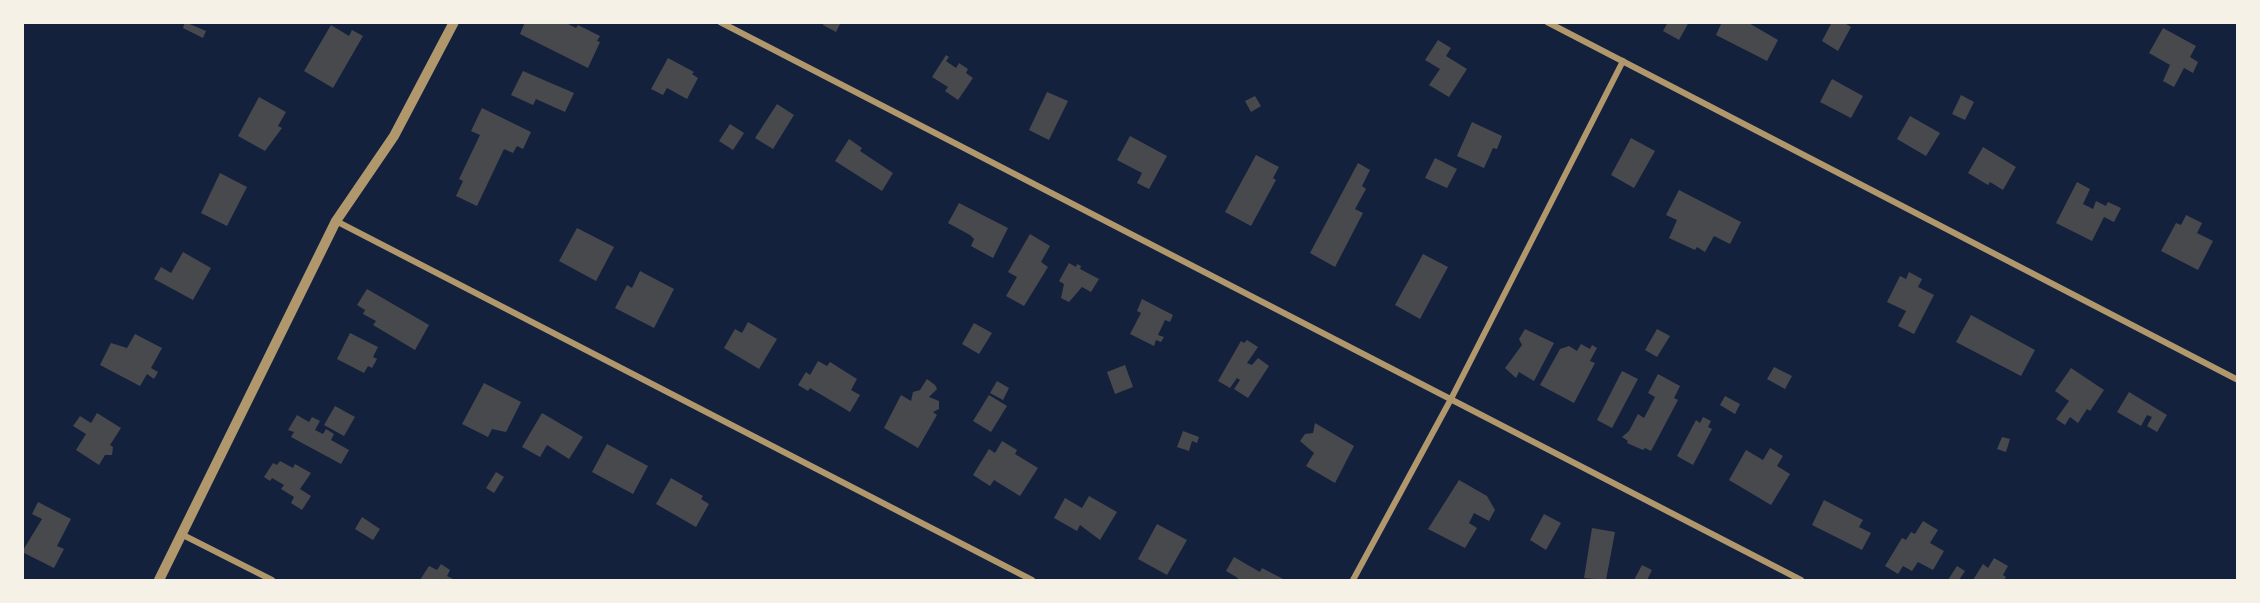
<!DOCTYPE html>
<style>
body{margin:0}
#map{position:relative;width:2260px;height:603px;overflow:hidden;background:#14213d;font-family:Mulish,sans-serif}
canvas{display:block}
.frame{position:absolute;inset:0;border:24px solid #f6f1e7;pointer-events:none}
</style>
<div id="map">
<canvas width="2260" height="603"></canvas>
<div class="frame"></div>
</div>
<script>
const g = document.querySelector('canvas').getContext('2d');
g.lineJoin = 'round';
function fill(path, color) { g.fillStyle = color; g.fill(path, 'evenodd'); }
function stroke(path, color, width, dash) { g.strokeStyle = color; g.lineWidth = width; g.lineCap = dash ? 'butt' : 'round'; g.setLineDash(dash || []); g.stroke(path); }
fill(new Path2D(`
 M 185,22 L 206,31 L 203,38 L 183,28 Z
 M 525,22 L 564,22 L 576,28 L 578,25 L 600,36 L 597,41 L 600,42 L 588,68 L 520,34 Z
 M 824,22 L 841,22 L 836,32 L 823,25 Z
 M 1668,22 L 1689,22 L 1679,40 L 1663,31 Z
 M 1722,22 L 1747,22 L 1778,40 L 1767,61 L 1716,35 Z
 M 1832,22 L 1843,22 L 1851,27 L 1838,51 L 1822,41 Z
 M 331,25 L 349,36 L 352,30 L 363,36 L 333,88 L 304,71 Z
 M 2163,28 L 2196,46 L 2190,57 L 2198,62 L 2193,73 L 2184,68 L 2174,87 L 2163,81 L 2170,65 L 2149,53 Z
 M 1438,40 L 1451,48 L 1446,56 L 1467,69 L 1449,97 L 1429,85 L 1440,69 L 1425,60 Z
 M 946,55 L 949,57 L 946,61 L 956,68 L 959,63 L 968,69 L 966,73 L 973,78 L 958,100 L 945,91 L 948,87 L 932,77 Z
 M 668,58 L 694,72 L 692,74 L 698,78 L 687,99 L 667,88 L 663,95 L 651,89 Z
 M 523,71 L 574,93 L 565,112 L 536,99 L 533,105 L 511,95 Z
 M 1832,79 L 1863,96 L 1851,118 L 1820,102 Z
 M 1047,92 L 1068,101 L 1049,140 L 1029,130 Z
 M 1961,95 L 1974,102 L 1965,120 L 1952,114 Z
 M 1255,96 L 1261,106 L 1251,112 L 1245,101 Z
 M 259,97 L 286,112 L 278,126 L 282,128 L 265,151 L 238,136 Z
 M 777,104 L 794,115 L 773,149 L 755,138 Z
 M 482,108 L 531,132 L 523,149 L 517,146 L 513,153 L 504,149 L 477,206 L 456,196 L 463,181 L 459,179 L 480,135 L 471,131 Z
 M 1910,116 L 1940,133 L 1926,156 L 1897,139 Z
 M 1472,122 L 1502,136 L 1497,149 L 1493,148 L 1484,168 L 1457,156 Z
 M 730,124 L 744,133 L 733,150 L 719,141 Z
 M 1130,136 L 1167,156 L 1149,189 L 1137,183 L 1142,173 L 1117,160 Z
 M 1631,138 L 1655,151 L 1634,188 L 1611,175 Z
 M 849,139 L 862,148 L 860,151 L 893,173 L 882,191 L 835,161 Z
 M 1983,147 L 2016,167 L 2003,190 L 1990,182 L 1988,185 L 1968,173 Z
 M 1256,155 L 1279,167 L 1273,178 L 1276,180 L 1251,226 L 1225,212 Z
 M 1435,158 L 1457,169 L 1447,188 L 1425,178 Z
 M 1358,163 L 1370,170 L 1362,186 L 1366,189 L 1355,209 L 1363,213 L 1335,267 L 1310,253 Z
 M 220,173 L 247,187 L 227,226 L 201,213 Z
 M 2077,182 L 2090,189 L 2083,204 L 2093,209 L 2096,201 L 2106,206 L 2108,202 L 2121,208 L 2114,222 L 2104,217 L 2092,241 L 2056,223 Z
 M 1679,190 L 1741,222 L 1730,244 L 1714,236 L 1705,252 L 1697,247 L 1695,250 L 1669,238 L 1677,220 L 1666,215 Z
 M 959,203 L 1008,228 L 993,258 L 971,246 L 974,239 L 970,235 L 948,223 Z
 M 2186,215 L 2202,223 L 2197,233 L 2213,241 L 2198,270 L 2161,251 L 2176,223 L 2181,225 Z
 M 577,228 L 614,247 L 596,281 L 559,261 Z
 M 1030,234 L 1050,246 L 1041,262 L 1048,267 L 1024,306 L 1006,296 L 1017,277 L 1008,272 Z
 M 183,252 L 211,268 L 193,300 L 154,279 L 161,267 L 171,273 Z
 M 1423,254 L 1448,267 L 1420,319 L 1395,305 Z
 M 1069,263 L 1076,267 L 1077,264 L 1081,266 L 1080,269 L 1099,279 L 1091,292 L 1082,287 L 1069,302 L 1061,298 L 1064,284 L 1059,281 Z
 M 640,271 L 674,289 L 654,328 L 615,308 L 627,285 L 632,288 Z
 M 1909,272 L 1922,279 L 1918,287 L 1934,295 L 1914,334 L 1898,326 L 1906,311 L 1887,302 L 1900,276 L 1906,279 Z
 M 367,289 L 429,325 L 415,350 L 373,325 L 376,321 L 363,314 L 365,310 L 357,305 Z
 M 1142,299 L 1173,315 L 1170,322 L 1165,320 L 1158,335 L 1164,337 L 1161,342 L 1156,340 L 1154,346 L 1130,334 L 1141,313 L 1137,311 Z
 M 1971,315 L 2035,350 L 2021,376 L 1956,342 Z
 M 748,322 L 777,339 L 759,369 L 724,348 L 735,329 L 742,333 Z
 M 974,323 L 992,333 L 979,354 L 962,344 Z
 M 1525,329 L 1554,343 L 1534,381 L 1519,372 L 1516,378 L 1505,368 L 1522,345 L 1519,339 Z
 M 1657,329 L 1670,336 L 1657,357 L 1645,350 Z
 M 350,333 L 378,347 L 373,357 L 377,359 L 372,368 L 368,366 L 364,373 L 337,359 Z
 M 135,334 L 162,348 L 151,368 L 158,372 L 154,379 L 147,374 L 140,386 L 100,365 L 111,343 L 127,348 Z
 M 1247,340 L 1258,347 L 1247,363 L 1252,365 L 1258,358 L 1269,366 L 1248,398 L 1234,389 L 1240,380 L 1237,378 L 1230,388 L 1218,381 L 1241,341 L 1244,343 Z
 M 1581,344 L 1590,349 L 1592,345 L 1597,348 L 1590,361 L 1595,363 L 1574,403 L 1540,385 L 1560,349 L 1569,346 L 1577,351 Z
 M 818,361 L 827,366 L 830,362 L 857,379 L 851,390 L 860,395 L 850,412 L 810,388 L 808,391 L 798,385 L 806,372 L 810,375 Z
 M 1125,365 L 1133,387 L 1115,394 L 1107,372 Z
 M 1774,367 L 1792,376 L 1785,389 L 1767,379 Z
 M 2071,368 L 2104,390 L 2090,411 L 2087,409 L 2078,423 L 2070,417 L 2065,425 L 2056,419 L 2069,401 L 2055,391 Z
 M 1622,371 L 1638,379 L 1612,428 L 1597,420 Z
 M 1658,374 L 1680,386 L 1674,398 L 1678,400 L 1651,451 L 1645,448 L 1643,450 L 1627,443 L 1628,441 L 1622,437 L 1629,431 L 1638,414 L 1644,418 L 1655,397 L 1648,393 Z
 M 927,379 L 935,385 L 937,389 L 929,397 L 939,401 L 939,409 L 933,412 L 937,415 L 918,448 L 884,428 L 901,395 L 911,401 L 913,392 L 920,390 Z
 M 997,381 L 1009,388 L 1003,400 L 990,393 Z
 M 484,383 L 521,402 L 506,432 L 492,429 L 488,437 L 462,424 Z
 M 2129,392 L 2167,415 L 2157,432 L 2147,426 L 2152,417 L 2147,415 L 2141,426 L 2117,412 Z
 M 989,395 L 1007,406 L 991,432 L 973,421 Z
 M 1725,396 L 1740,404 L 1735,414 L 1720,405 Z
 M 335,406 L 355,417 L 344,436 L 324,425 Z
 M 97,413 L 121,428 L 110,445 L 113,447 L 112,455 L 105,455 L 99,465 L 76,450 L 86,434 L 73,426 L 80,416 L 91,423 Z
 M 542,413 L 583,437 L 569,459 L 547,445 L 540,457 L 522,447 Z
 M 297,415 L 309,422 L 312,417 L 320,421 L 315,430 L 323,434 L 326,429 L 334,434 L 331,440 L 349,450 L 341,464 L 291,437 L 294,432 L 288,430 Z
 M 1703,417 L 1711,421 L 1708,427 L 1712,429 L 1693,465 L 1677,456 L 1696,420 L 1700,423 Z
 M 1315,423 L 1354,446 L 1335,483 L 1306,466 L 1314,453 L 1300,441 L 1305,434 L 1313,433 Z
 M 1183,431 L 1199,437 L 1197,443 L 1192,441 L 1189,451 L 1177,447 Z
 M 2002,437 L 2010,439 L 2006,452 L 1997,449 Z
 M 1002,441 L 1017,450 L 1015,454 L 1038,468 L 1020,496 L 994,480 L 990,486 L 973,475 L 989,449 L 995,453 Z
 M 607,444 L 648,466 L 633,494 L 592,472 Z
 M 1770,448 L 1783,456 L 1777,466 L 1790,474 L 1771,505 L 1729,480 L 1746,450 L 1763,460 Z
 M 280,461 L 293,468 L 295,464 L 311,473 L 300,489 L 311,496 L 302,510 L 291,503 L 294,497 L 281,489 L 284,485 L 272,478 L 270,481 L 264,477 L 273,463 L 277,465 Z
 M 496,472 L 504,477 L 494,493 L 486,488 Z
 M 671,478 L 703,496 L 701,499 L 709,504 L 696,527 L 656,504 Z
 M 1459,480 L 1487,496 L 1495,510 L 1489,521 L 1474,513 L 1469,523 L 1477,528 L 1465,548 L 1428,529 Z
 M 1089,496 L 1117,512 L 1100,540 L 1080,525 L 1077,531 L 1054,518 L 1065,498 L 1082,508 Z
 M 1824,500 L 1863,520 L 1859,527 L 1871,533 L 1862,550 L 1812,525 Z
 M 38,502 L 71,519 L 57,546 L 64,549 L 54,568 L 22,552 L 42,519 L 32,514 Z
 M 1544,514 L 1561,523 L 1546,550 L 1530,540 Z
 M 362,517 L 380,529 L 373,540 L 355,529 Z
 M 1923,521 L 1938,530 L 1930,543 L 1944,551 L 1933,570 L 1918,562 L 1912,571 L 1903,566 L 1898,574 L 1885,566 L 1902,538 L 1906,540 L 1911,532 L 1915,534 Z
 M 1157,524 L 1187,540 L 1167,575 L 1138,559 Z
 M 1592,528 L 1615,532 L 1606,580 L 1584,578 Z
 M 1234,557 L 1260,572 L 1262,568 L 1285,580 L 1237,580 L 1238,578 L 1226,571 Z
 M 1994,558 L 2008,566 L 2003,575 L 2006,577 L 2004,580 L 1973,580 L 1983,564 L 1988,568 Z
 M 441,564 L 450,570 L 447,576 L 455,580 L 420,580 L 429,566 L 437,570 Z
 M 1642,565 L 1652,570 L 1647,580 L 1634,580 Z
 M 1957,566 L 1965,571 L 1959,580 L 1948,580 Z`), '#48494c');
stroke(new Path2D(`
 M 720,22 L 1801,580
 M 1547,22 L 2238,380
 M 336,221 L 1032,580
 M 183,535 L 272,580
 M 1353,580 L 1451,399 L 1623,61`), '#b1986c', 6);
stroke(new Path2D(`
 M 159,580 L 336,221 L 394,136 L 454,22`), '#b1986c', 10);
</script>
